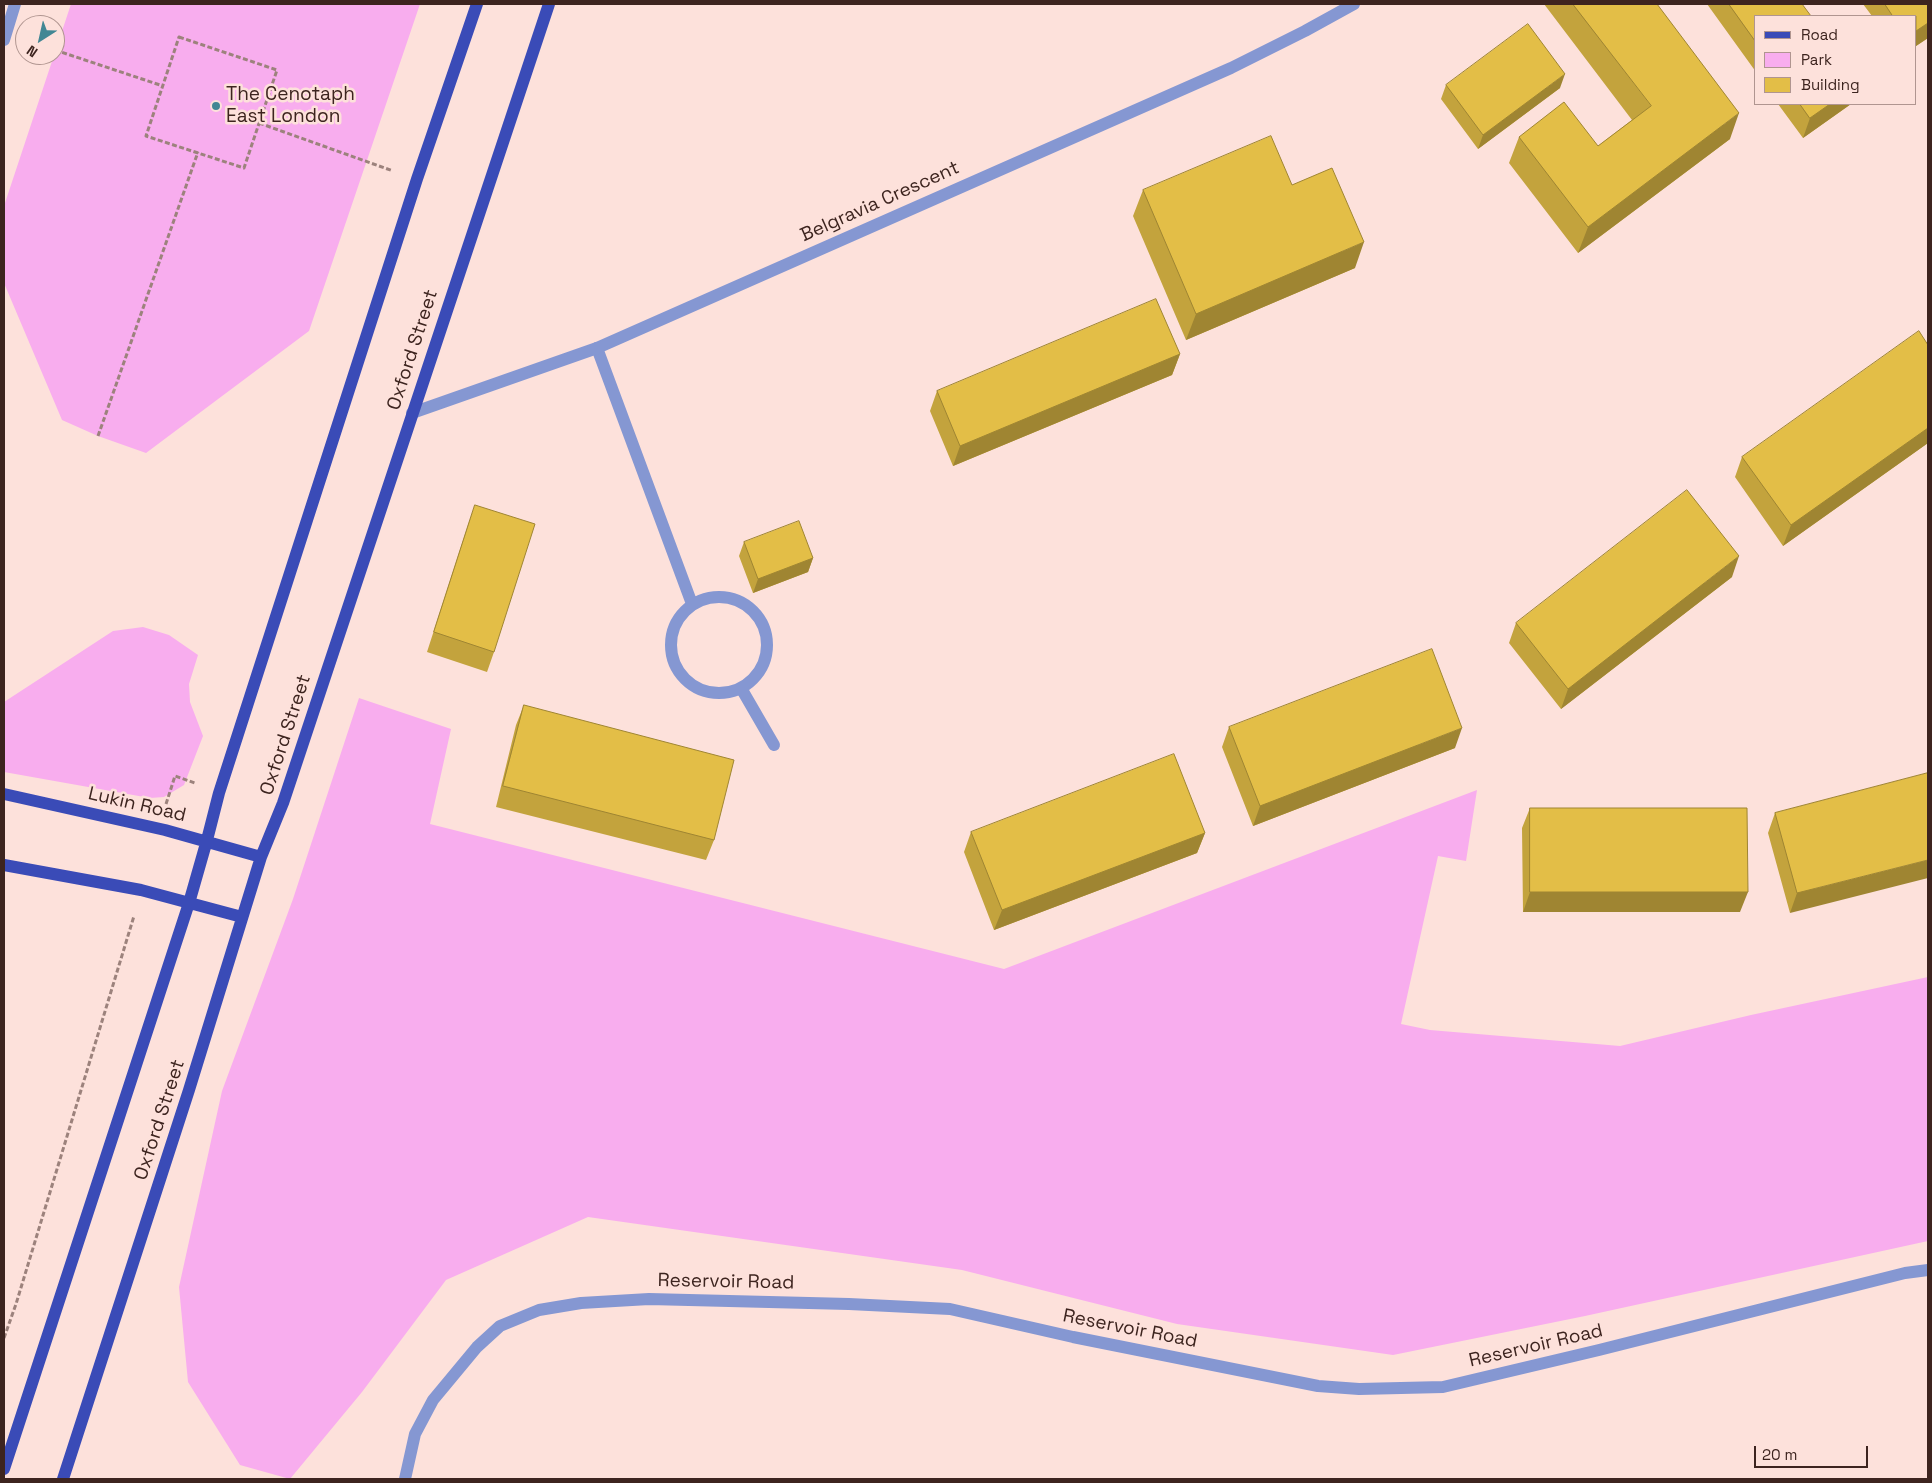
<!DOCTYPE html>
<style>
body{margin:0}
#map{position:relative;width:1932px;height:1483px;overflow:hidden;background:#fde1db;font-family:"Space Grotesk",sans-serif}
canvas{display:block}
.frame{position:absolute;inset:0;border:5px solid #3d241f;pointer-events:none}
.legend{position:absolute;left:1754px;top:15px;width:162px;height:90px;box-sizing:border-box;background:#fde1db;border:1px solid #b09590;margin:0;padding:6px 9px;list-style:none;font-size:15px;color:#3d241f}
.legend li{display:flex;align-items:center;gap:10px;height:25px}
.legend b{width:25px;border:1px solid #b09590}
.north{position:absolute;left:15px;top:15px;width:50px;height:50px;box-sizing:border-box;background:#fde1db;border:1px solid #b09590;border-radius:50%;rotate:215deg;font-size:14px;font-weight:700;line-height:20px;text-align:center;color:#3d241f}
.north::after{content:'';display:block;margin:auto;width:18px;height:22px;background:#428794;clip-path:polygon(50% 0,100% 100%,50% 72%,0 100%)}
.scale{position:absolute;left:1754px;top:1446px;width:114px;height:22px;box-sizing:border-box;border:2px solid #3d241f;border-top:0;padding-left:6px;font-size:15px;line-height:18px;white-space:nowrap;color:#3d241f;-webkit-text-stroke:4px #fde1db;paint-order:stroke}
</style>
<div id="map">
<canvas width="1932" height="1483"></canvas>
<div class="frame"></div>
<ul class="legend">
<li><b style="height:6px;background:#3a4bb7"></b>Road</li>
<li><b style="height:14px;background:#f8adee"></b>Park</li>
<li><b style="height:14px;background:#e3be47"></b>Building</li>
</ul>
<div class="north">N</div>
<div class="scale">20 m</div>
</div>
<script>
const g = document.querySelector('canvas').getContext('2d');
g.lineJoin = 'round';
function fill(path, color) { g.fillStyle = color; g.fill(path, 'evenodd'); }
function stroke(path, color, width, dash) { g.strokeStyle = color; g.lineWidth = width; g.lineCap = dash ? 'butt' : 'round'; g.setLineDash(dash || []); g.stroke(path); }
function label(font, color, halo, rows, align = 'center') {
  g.font = font + ' "Space Grotesk",sans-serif'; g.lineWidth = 5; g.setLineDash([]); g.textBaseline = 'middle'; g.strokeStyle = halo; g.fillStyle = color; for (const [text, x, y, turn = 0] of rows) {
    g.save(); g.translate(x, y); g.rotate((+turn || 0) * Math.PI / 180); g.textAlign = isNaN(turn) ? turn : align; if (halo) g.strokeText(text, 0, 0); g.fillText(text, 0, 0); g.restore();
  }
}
fill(new Path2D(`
 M 71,4 L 420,4 L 309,331 L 146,453 L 98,436 L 62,420 L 4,283 L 4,206 Z
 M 143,627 L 169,635 L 198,655 L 189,684 L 190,702 L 203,736 L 184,785 L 164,797 L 150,798 L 4,772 L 4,702 L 113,631 Z
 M 359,698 L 451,729 L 430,824 L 1004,969 L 1477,790 L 1466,861 L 1438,856 L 1401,1024 L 1430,1030 L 1620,1046 L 1751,1015 L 1928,977 L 1928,1241 L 1585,1316 L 1393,1355 L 1177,1324 L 962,1270 L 588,1217 L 446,1280 L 362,1392 L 290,1479 L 240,1465 L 188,1382 L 179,1287 L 222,1091 L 293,899 Z`), '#f8adee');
stroke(new Path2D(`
 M 179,37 L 277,70 L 244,168 L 146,136 Z
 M 55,50 L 163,86
 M 259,123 L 393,171
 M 98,436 L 198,152
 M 166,804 L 175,776 L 195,783
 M 4,1338 L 16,1304 L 134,916`), '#9c827c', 3, [5, 2.5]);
stroke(new Path2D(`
 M 597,348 L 692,604
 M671 645a48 48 0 1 1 96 0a48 48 0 1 1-96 0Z
 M 741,688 L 774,745`), '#8597d2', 12);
stroke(new Path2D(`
 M 4,40 L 15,4
 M 412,413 L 597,348 L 1231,68 L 1305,31 L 1354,4
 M 405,1479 L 415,1434 L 433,1400 L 477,1347 L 500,1326 L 539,1310 L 581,1303 L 649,1299 L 849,1304 L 950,1309 L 1073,1337 L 1318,1386 L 1359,1389 L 1443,1387 L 1599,1350 L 1905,1273 L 1928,1270`), '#8597d2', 12);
stroke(new Path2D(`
 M 4,794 L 165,830 L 261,857
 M 4,865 L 141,890 L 242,917
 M 4,1469 L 189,903 L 207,840 L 219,793 L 417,179 L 477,4
 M 63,1479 L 189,1090 L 261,857 L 283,803 L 549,4`), '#3a4bb7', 12);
fill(new Path2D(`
 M 1544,4 L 1657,4 L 1730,139 L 1578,253 L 1509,163 L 1519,137 L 1598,146 L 1632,120 Z
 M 1707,4 L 1802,4 L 1756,16 L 1756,72 Z
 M 1863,4 L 1928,4 L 1928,38 L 1916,46 L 1916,16 L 1872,16 Z
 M 1446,85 L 1560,88 L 1478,149 L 1441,99 Z
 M 1778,104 L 1851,104 L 1803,138 Z
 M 1292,185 L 1355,268 L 1186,340 L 1133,216 L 1143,190 Z
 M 1928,345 L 1928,443 L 1783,546 L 1735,477 L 1742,457 Z
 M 1180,354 L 1172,375 L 953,466 L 930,411 L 937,391 Z
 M 475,505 L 494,652 L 487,672 L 427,652 L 468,525 Z
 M 744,542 L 813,558 L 808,572 L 753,593 L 739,556 Z
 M 1732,577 L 1561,709 L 1509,643 L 1516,623 Z
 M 524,705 L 714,840 L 706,860 L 496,807 L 516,725 Z
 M 1229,727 L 1455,748 L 1253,826 L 1222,747 Z
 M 1928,773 L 1790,913 L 1768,833 L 1775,813 Z
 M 1530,808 L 1740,912 L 1523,912 L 1522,828 Z
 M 971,832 L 1205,833 L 1197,853 L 994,930 L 964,852 Z`), '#c3a33d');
fill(new Path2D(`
 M 1928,23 L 1928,38 L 1916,46 L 1916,31 Z
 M 1565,74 L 1560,88 L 1478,149 L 1483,135 Z
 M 1830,104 L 1851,104 L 1803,138 L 1810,118 Z
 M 1739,113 L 1730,139 L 1578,253 L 1588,227 Z
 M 1364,242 L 1355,268 L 1186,340 L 1196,314 Z
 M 1180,354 L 1172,375 L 953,466 L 960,446 Z
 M 1928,428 L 1928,443 L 1783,546 L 1791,525 Z
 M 1739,556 L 1732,577 L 1561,709 L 1568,689 Z
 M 813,558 L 808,572 L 753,593 L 758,579 Z
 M 1462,728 L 1455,748 L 1253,826 L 1260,806 Z
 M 1205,833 L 1197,853 L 994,930 L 1002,910 Z
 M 1928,860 L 1928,878 L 1790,913 L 1797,893 Z
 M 1530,892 L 1748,892 L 1740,912 L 1523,912 Z`), '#9f8532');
const building = new Path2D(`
 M 1573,4 L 1657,4 L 1739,113 L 1588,227 L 1519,137 L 1564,102 L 1598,146 L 1651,106 Z
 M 1729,4 L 1802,4 L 1811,16 L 1756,16 L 1756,42 Z
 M 1885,4 L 1928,4 L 1928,23 L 1916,31 L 1916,16 L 1893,16 Z
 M 1528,24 L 1565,74 L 1483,135 L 1446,85 Z
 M 1800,104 L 1830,104 L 1810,118 Z
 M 1271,136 L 1292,185 L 1332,168 L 1364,242 L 1196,314 L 1143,190 Z
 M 1156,299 L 1180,354 L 960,446 L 937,391 Z
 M 1919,331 L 1928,345 L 1928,428 L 1791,525 L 1742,457 Z
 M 1687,490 L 1739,556 L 1568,689 L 1516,623 Z
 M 475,505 L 535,524 L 494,652 L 434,632 Z
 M 799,521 L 813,558 L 758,579 L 744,542 Z
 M 1432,649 L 1462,728 L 1260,806 L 1229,727 Z
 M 524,705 L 734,760 L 714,840 L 503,786 Z
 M 1174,754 L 1205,833 L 1002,910 L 971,832 Z
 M 1928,773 L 1928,860 L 1797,893 L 1775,813 Z
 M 1530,808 L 1747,808 L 1748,892 L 1530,892 Z`);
fill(building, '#e3be47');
stroke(building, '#9f8532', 1);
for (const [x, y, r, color] of [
 [216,106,5,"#428794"]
]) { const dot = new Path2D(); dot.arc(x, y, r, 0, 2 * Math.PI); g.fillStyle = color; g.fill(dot); stroke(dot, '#fde1db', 2); }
label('19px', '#3d241f', '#fde1db', [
 ["The Cenotaph",226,95],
 ["East London",226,117]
], 'left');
label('19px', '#3d241f', '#fde1db', [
 ["Belgravia Crescent",880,202,-24],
 ["Oxford Street",413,350,-72],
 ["Oxford Street",286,735,-72],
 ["Lukin Road",137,805,13],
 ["Oxford Street",160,1120,-72],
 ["Reservoir Road",726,1282,1],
 ["Reservoir Road",1130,1329,11],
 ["Reservoir Road",1536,1346,-13]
]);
</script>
